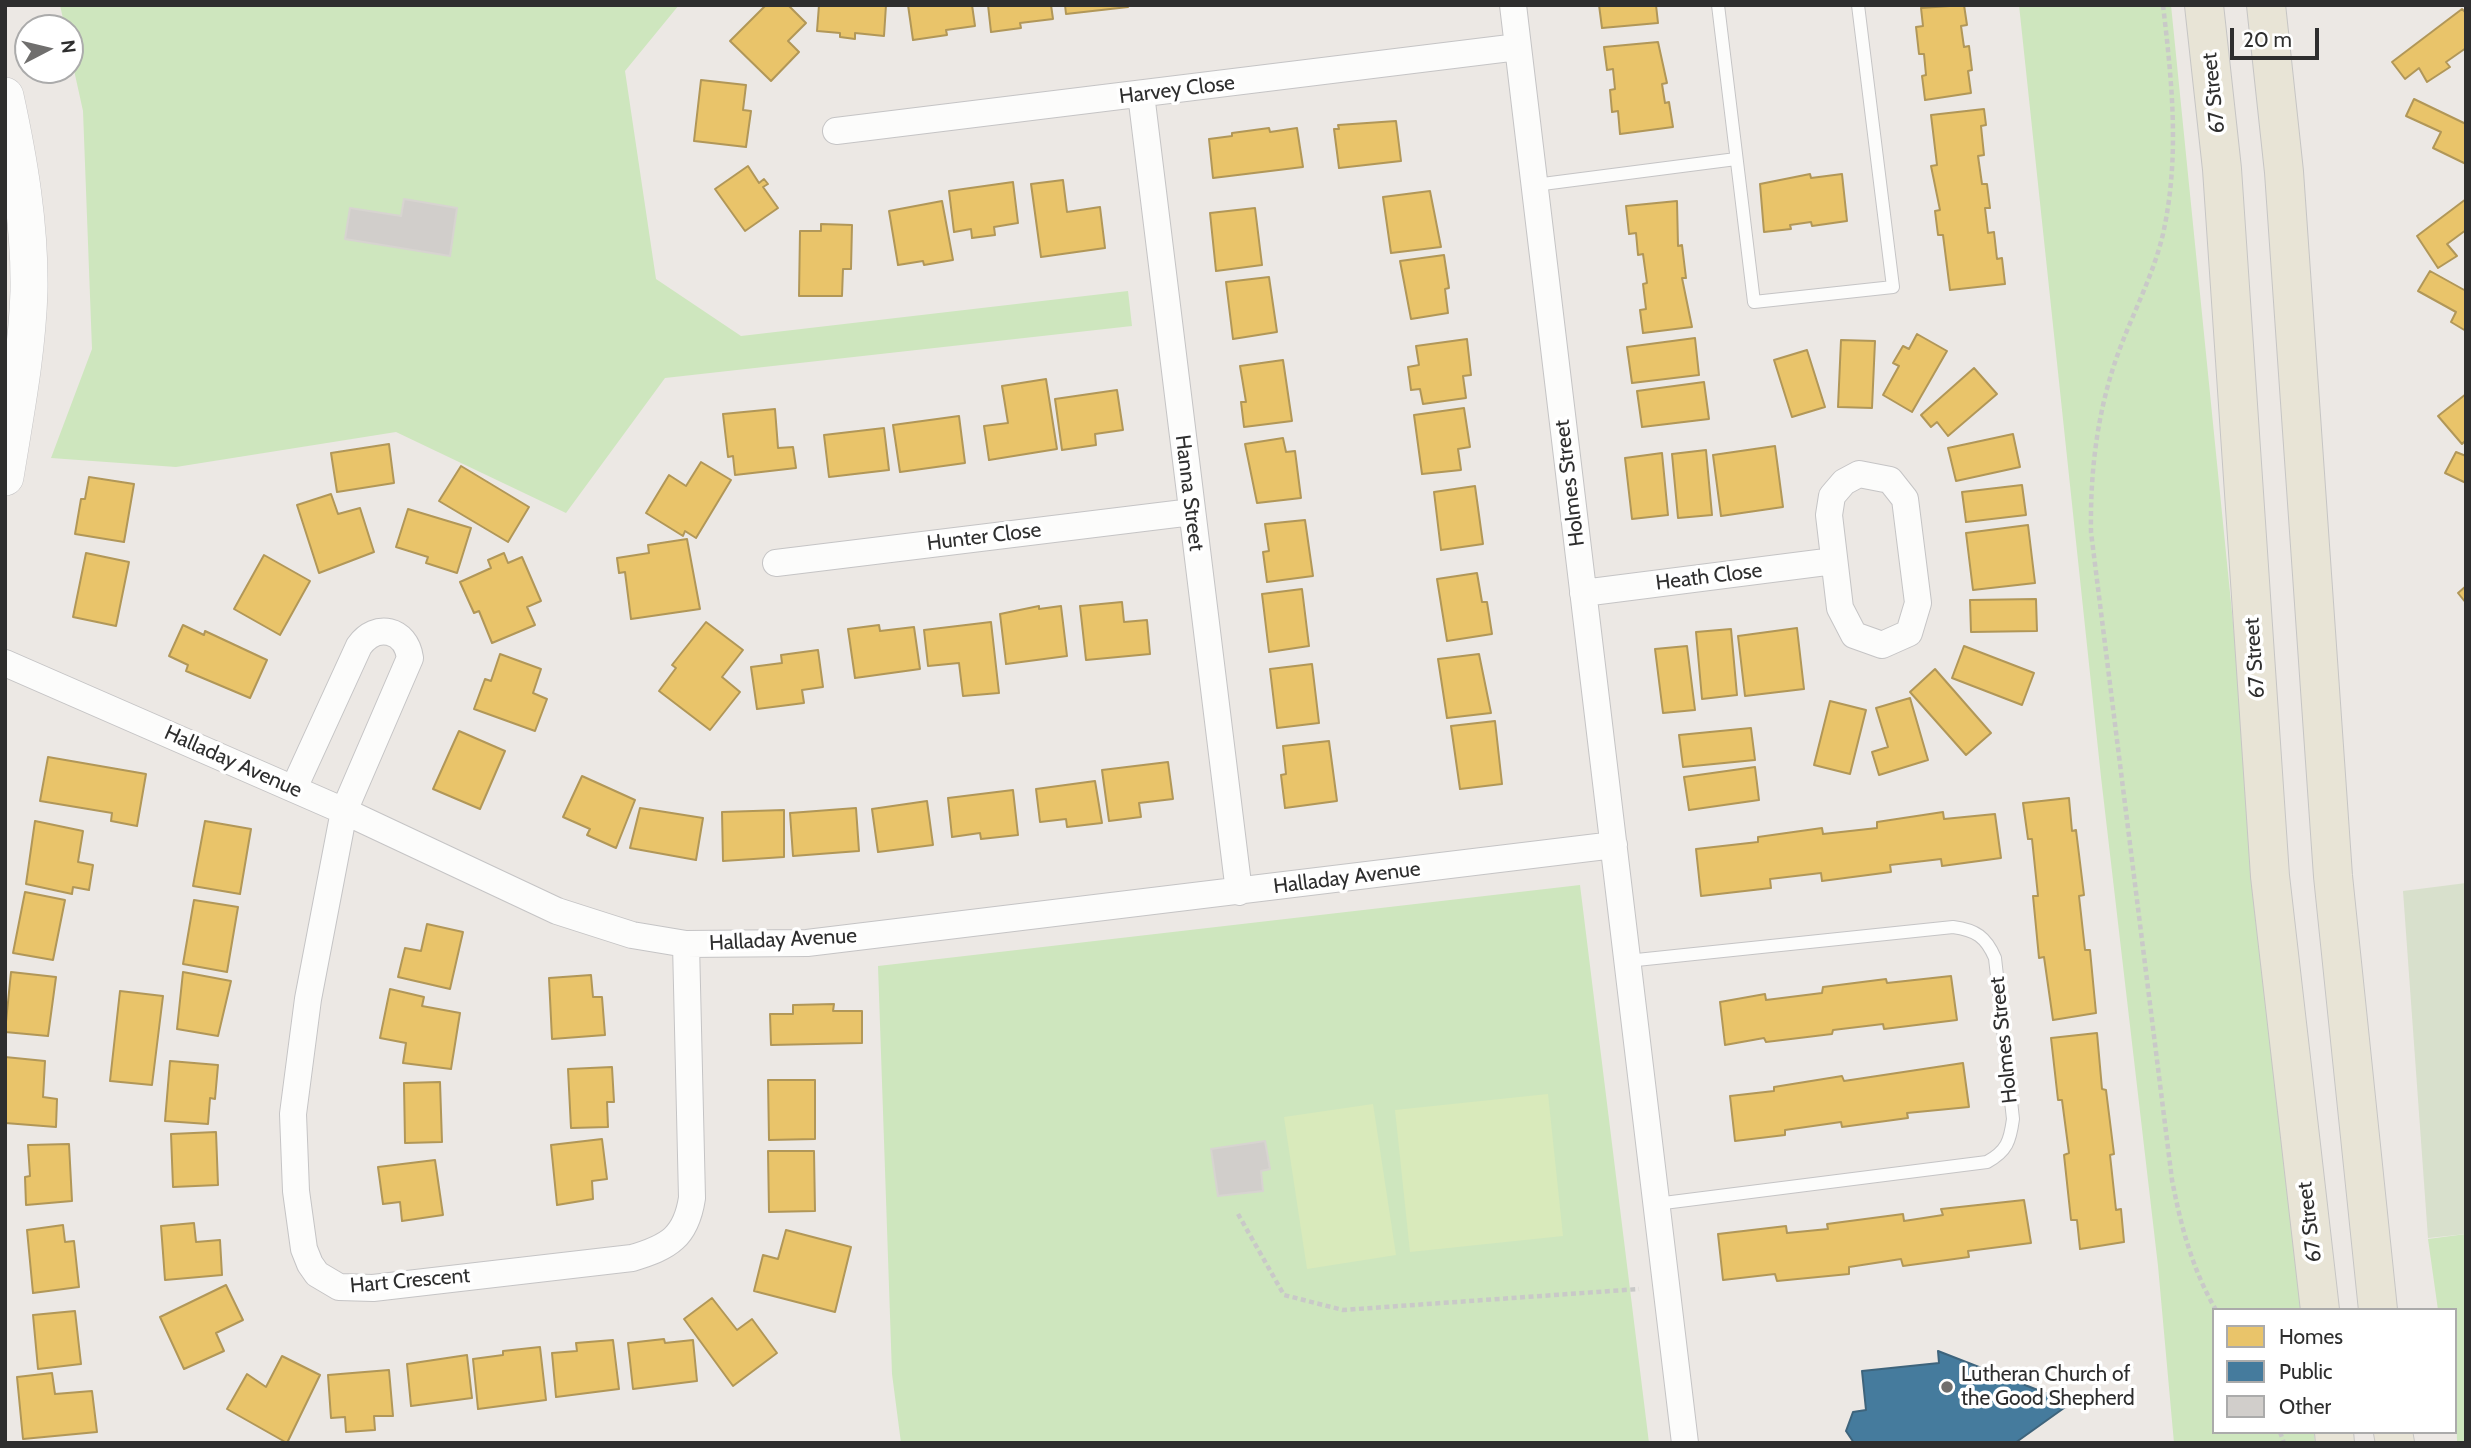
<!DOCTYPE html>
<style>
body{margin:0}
#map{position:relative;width:2471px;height:1448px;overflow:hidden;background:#ece8e4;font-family:Cabin,sans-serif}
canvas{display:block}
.frame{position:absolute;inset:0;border:7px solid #2e2e2e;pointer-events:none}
.legend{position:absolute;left:2212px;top:1308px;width:245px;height:126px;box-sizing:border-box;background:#fff;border:2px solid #ababab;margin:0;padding:9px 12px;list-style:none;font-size:21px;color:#2e2e2e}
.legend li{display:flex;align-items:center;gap:14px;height:35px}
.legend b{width:35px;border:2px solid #ababab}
.north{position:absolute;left:14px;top:14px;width:70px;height:70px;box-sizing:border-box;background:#fff;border:2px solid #ababab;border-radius:50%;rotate:83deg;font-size:19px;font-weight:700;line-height:28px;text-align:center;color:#2e2e2e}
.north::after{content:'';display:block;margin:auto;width:24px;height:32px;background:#706f6e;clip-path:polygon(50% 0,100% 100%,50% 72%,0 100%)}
.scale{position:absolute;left:2230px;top:28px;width:89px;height:32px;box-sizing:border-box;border:4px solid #2e2e2e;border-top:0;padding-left:9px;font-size:21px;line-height:24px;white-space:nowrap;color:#2e2e2e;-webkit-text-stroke:5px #fff;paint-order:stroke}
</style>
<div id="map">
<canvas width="2471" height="1448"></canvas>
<div class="frame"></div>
<ul class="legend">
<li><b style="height:19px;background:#e9c46a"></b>Homes</li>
<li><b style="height:19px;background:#457b9d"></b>Public</li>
<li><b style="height:19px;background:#d1cecb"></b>Other</li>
</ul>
<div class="north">N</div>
<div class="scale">20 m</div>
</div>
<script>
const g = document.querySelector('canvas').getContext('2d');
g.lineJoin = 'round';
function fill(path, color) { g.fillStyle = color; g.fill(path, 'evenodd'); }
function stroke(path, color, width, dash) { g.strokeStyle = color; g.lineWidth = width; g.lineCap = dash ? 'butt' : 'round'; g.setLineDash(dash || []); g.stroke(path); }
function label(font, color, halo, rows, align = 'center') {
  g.font = font + ' Cabin,sans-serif'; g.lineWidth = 7; g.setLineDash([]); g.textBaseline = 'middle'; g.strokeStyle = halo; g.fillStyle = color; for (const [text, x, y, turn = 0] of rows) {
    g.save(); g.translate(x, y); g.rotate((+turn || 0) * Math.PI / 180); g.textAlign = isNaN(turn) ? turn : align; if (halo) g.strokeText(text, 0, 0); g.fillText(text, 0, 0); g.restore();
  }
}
fill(new Path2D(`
 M 60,5 L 679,5 L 625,71 L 656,279 L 741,336 L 1128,291 L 1132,326 L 665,378 L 566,513 L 396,432 L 176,467 L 51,458 L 92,349 L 83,111 L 70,52 L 70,28 L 65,28 Z
 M 2019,5 L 2171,5 L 2302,1310 L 2214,1310 L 2214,1432 L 2314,1432 L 2315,1443 L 2174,1443 L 2158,1266 L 2101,777 Z
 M 1580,885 L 1649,1443 L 901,1443 L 892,1374 L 878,966 Z
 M 2466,1234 L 2466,1443 L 2457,1443 L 2455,1310 L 2438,1310 L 2428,1239 Z`), '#cee6be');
fill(new Path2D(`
 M 2466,883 L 2466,1234 L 2428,1238 L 2403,891 Z`), '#d8e0cc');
fill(new Path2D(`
 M 1548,1094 L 1563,1236 L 1410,1252 L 1395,1110 Z
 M 1373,1104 L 1396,1255 L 1307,1269 L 1284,1117 Z`), '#d9eabb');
const homes = new Path2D(`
 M 766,5 L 788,5 L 806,23 L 788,41 L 799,52 L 771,81 L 730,41 Z
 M 819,5 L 886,5 L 884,36 L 855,33 L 855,39 L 840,37 L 840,33 L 817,31 Z
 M 908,5 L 972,5 L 975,26 L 946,30 L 947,35 L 913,40 Z
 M 988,5 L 1051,5 L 1053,19 L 1020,23 L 1021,28 L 991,32 Z
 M 1065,5 L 1128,5 L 1128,7 L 1066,14 Z
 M 1599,5 L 1656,5 L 1658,23 L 1602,28 Z
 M 1964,5 L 1967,25 L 1961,26 L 1964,47 L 1969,46 L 1972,70 L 1968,71 L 1971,93 L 1925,100 L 1922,76 L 1926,75 L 1924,54 L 1919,54 L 1916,27 L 1923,26 L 1921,8 Z
 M 2462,9 L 2466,13 L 2466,48 L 2446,62 L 2450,67 L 2427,82 L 2419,68 L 2405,79 L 2392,62 Z
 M 1658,42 L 1667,83 L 1662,84 L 1665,103 L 1669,102 L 1673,127 L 1620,134 L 1618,111 L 1612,112 L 1610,90 L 1615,89 L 1613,69 L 1607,70 L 1604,47 Z
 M 701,80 L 746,85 L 743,110 L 751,111 L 746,147 L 694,141 Z
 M 2414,99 L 2466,124 L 2466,164 L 2433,148 L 2441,132 L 2406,116 Z
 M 1984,109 L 1986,125 L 1981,126 L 1984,155 L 1978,156 L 1982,184 L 1987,184 L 1990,208 L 1985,208 L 1988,233 L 1994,232 L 1997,259 L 2002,258 L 2005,284 L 1950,290 L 1943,235 L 1938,235 L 1935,211 L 1940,210 L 1931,166 L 1937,165 L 1931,115 Z
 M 1396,121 L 1401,161 L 1339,168 L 1334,129 L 1339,129 L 1338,125 Z
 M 1269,128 L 1270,132 L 1297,128 L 1303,167 L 1213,178 L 1209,139 L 1232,136 L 1232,133 Z
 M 748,166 L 759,183 L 764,179 L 768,184 L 763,187 L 778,208 L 745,231 L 715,189 Z
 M 1810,174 L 1811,178 L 1842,174 L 1847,221 L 1812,226 L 1811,222 L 1790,225 L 1791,229 L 1764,232 L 1760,184 Z
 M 1063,180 L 1067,212 L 1100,207 L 1105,248 L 1041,257 L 1031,184 Z
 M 1013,182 L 1018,223 L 994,227 L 995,235 L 972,238 L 971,229 L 954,232 L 949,191 Z
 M 1430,191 L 1441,247 L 1391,253 L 1383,197 Z
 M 2466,199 L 2466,230 L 2447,244 L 2457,256 L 2438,268 L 2417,236 Z
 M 942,201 L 953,260 L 924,265 L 923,261 L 898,265 L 889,211 Z
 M 1677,201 L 1678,246 L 1682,245 L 1686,278 L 1682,278 L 1692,327 L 1643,333 L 1640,310 L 1646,309 L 1643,284 L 1647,283 L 1643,254 L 1638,255 L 1636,233 L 1629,234 L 1626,206 Z
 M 1255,208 L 1262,265 L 1216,271 L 1210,213 Z
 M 821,224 L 852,225 L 851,269 L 843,269 L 842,296 L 799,296 L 800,231 L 821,231 Z
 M 1444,255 L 1449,288 L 1445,289 L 1448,313 L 1411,319 L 1400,261 Z
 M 2430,271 L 2466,291 L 2466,331 L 2451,322 L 2456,312 L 2418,291 Z
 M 1269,277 L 1277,332 L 1233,339 L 1226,282 Z
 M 1917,334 L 1947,351 L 1912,412 L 1883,395 L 1899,366 L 1893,363 L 1903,346 L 1909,349 Z
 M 1695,338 L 1699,375 L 1632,383 L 1627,347 Z
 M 1467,339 L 1471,375 L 1463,376 L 1466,398 L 1423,404 L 1420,389 L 1411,390 L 1408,367 L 1419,365 L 1416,346 Z
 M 1841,340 L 1875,341 L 1872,408 L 1838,407 Z
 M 1807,350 L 1825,407 L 1792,417 L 1774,360 Z
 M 1283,360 L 1292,421 L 1244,427 L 1241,402 L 1246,402 L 1240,366 Z
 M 1974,368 L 1997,394 L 1948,436 L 1937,422 L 1931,427 L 1921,415 Z
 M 1046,379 L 1057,449 L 989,460 L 984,426 L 1008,423 L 1002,386 Z
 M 1704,382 L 1709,419 L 1642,427 L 1637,391 Z
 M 1117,390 L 1123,430 L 1095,434 L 1096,445 L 1062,450 L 1055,399 Z
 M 2466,394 L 2466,440 L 2462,444 L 2438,416 Z
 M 1464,408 L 1470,447 L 1458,449 L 1461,470 L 1422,474 L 1414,415 Z
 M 775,409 L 778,448 L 793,447 L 796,468 L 735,475 L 733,456 L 728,457 L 723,414 Z
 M 959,416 L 965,463 L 900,472 L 893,425 Z
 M 884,428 L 889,470 L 829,477 L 824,435 Z
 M 2013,434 L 2020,467 L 1956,481 L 1948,448 Z
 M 1283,438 L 1286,452 L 1295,451 L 1301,498 L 1257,503 L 1245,444 Z
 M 389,444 L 394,483 L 337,492 L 331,453 Z
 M 1775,446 L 1783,507 L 1721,516 L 1713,455 Z
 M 1706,450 L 1712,515 L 1678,518 L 1672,454 Z
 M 2456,452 L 2466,456 L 2466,483 L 2445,473 Z
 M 1662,453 L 1668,515 L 1632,519 L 1625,458 Z
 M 701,462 L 731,480 L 696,538 L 685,531 L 683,536 L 646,513 L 669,475 L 686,486 Z
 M 461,466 L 529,507 L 508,542 L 439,501 Z
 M 89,477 L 134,484 L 124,542 L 75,534 L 81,499 L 85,499 Z
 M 2022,485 L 2026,515 L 1966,522 L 1962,492 Z
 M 1475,486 L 1483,544 L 1441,550 L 1434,492 Z
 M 331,494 L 338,514 L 360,508 L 374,552 L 319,573 L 297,505 Z
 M 408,509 L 471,528 L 457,573 L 426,563 L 428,557 L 396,547 Z
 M 1305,520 L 1313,576 L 1267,582 L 1263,552 L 1269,551 L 1265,524 Z
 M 2028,525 L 2035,583 L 1973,590 L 1966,533 Z
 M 687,539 L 700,609 L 631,619 L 625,572 L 619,573 L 617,558 L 649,553 L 648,545 Z
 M 86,553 L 129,562 L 116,626 L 73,617 Z
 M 504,553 L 508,563 L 522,557 L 541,601 L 527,607 L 535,625 L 492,643 L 479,611 L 474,613 L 460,582 L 491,568 L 488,560 Z
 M 264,555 L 310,581 L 280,635 L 234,609 Z
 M 1477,573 L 1482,602 L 1487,602 L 1492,634 L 1447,641 L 1437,579 Z
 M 2466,586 L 2466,603 L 2458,593 Z
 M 1302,589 L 1309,646 L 1269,652 L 1262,594 Z
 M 2036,599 L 2037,631 L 1971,632 L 1970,600 Z
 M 1122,602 L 1124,622 L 1147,620 L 1150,654 L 1086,660 L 1080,606 Z
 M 1039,606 L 1039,609 L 1061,606 L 1067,656 L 1006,664 L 1000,614 Z
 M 706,622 L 743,650 L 722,677 L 740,692 L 710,730 L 659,691 L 676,668 L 672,665 Z
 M 991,622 L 999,693 L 963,696 L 959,663 L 928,666 L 924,630 Z
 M 183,625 L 204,635 L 205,631 L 267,660 L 250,698 L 186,671 L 188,665 L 169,656 Z
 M 879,625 L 880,631 L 914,627 L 920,669 L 855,678 L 848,629 Z
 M 1797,628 L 1804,689 L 1745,696 L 1738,636 Z
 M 1731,629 L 1737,695 L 1702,699 L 1696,632 Z
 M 1687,646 L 1695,710 L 1663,713 L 1655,649 Z
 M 1964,646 L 2034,673 L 2022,705 L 1952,678 Z
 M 818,650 L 823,687 L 802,690 L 804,703 L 757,709 L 751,667 L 782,663 L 781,655 Z
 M 500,654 L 541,669 L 533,693 L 547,699 L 535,731 L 474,709 L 485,679 L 491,681 Z
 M 1479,654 L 1491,713 L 1447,718 L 1438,659 Z
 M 1312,664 L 1319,723 L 1277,728 L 1270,669 Z
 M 1935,669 L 1991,733 L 1966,755 L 1910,692 Z
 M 1910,698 L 1928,760 L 1879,775 L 1872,752 L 1888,747 L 1876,708 Z
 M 1830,701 L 1866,710 L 1850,774 L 1814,765 Z
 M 1495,721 L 1502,784 L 1460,789 L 1451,726 Z
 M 1751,728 L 1755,760 L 1683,767 L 1679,735 Z
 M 459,731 L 505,751 L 480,809 L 433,789 Z
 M 1329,741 L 1337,801 L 1285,808 L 1281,775 L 1286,774 L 1283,746 Z
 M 48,757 L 146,774 L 137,826 L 111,821 L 112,813 L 40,801 Z
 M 1168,762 L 1173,799 L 1139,803 L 1141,817 L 1109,821 L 1102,770 Z
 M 1755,767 L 1759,800 L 1689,810 L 1684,777 Z
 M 582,776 L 635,800 L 616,848 L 587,835 L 590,829 L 563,817 Z
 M 1095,781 L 1102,823 L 1067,827 L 1066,819 L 1040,822 L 1036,789 Z
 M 1013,790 L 1018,835 L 981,839 L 980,833 L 952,837 L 948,798 Z
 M 2069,798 L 2072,831 L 2076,830 L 2084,895 L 2079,896 L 2085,950 L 2090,950 L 2096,1013 L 2053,1020 L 2044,957 L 2039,958 L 2033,896 L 2038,896 L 2032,839 L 2028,839 L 2023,803 Z
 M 927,801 L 933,845 L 878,852 L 872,809 Z
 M 640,808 L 703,818 L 696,860 L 630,848 Z
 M 856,808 L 859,851 L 793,856 L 790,813 Z
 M 784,810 L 784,857 L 723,861 L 722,812 Z
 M 1943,812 L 1944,819 L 1995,814 L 2001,858 L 1942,866 L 1941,859 L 1890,865 L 1891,872 L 1822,881 L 1821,873 L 1770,879 L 1771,888 L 1701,896 L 1696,849 L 1758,842 L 1758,837 L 1822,828 L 1823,834 L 1877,828 L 1877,822 Z
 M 35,821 L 83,831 L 78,862 L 93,865 L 89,890 L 73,887 L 72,894 L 26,884 Z
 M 205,821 L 251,829 L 240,894 L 193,886 Z
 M 25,892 L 65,900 L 53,960 L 13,953 Z
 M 194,900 L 238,907 L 227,972 L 183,964 Z
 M 427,924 L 463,932 L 450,989 L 398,977 L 405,948 L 421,951 Z
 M 11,972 L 56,977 L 48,1036 L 5,1032 Z
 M 183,972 L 231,981 L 218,1036 L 177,1029 Z
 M 591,975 L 593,997 L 602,997 L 605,1035 L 552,1039 L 549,978 Z
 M 1951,976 L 1957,1020 L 1884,1029 L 1883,1024 L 1833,1030 L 1832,1034 L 1766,1042 L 1764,1038 L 1725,1045 L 1720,1002 L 1765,994 L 1766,1000 L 1822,993 L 1823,987 L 1886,979 L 1887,983 Z
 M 390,989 L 424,997 L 422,1006 L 460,1013 L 451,1069 L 403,1063 L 406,1043 L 380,1038 Z
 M 120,991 L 163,996 L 152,1085 L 110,1081 Z
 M 834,1004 L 833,1011 L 862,1011 L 862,1043 L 771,1045 L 770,1014 L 793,1014 L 793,1005 Z
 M 2097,1033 L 2102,1089 L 2106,1090 L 2114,1154 L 2110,1155 L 2116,1210 L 2121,1209 L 2124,1242 L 2080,1249 L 2077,1220 L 2071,1220 L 2064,1155 L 2069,1153 L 2062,1100 L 2058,1100 L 2051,1038 Z
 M 5,1057 L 45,1061 L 43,1097 L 57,1099 L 56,1127 L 5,1123 Z
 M 170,1061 L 218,1065 L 215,1099 L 210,1098 L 208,1124 L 165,1121 Z
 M 1963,1063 L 1969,1107 L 1907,1113 L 1908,1118 L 1842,1127 L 1841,1122 L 1785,1130 L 1785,1135 L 1735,1141 L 1730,1096 L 1774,1091 L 1774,1087 L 1842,1076 L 1844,1081 Z
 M 612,1067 L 614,1102 L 607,1102 L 608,1127 L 571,1128 L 568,1069 Z
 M 768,1080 L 815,1080 L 815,1139 L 769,1140 Z
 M 440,1082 L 442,1142 L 405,1143 L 404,1083 Z
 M 216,1132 L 218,1185 L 173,1187 L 171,1134 Z
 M 602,1139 L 607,1179 L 592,1181 L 593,1199 L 557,1205 L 551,1145 Z
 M 69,1144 L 72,1201 L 26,1205 L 25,1177 L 30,1176 L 28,1145 Z
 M 768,1151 L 814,1151 L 815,1211 L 769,1212 Z
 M 435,1160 L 443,1215 L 402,1221 L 400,1202 L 383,1204 L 378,1167 Z
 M 2024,1200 L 2031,1243 L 1968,1251 L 1969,1257 L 1903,1266 L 1901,1259 L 1849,1267 L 1849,1274 L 1777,1281 L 1775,1274 L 1723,1280 L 1718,1234 L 1786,1226 L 1787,1233 L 1828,1229 L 1827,1224 L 1903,1214 L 1904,1221 L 1943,1215 L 1941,1209 Z
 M 194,1223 L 196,1242 L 220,1240 L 222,1275 L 165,1280 L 161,1226 Z
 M 63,1225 L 65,1242 L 74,1241 L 79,1287 L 33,1293 L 27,1230 Z
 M 786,1230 L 851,1247 L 835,1312 L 754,1291 L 763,1255 L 778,1259 Z
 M 226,1285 L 243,1320 L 216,1333 L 224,1351 L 184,1369 L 160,1317 Z
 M 712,1298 L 737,1330 L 752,1319 L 777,1353 L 733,1386 L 684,1319 Z
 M 75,1311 L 81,1364 L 38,1369 L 33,1315 Z
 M 664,1339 L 665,1343 L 693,1340 L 697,1381 L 633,1389 L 628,1343 Z
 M 613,1340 L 619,1389 L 556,1397 L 552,1353 L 577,1351 L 576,1343 Z
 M 540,1347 L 546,1400 L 478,1409 L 473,1359 L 503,1355 L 503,1351 Z
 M 467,1355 L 472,1398 L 411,1406 L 407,1364 Z
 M 282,1356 L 320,1375 L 287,1443 L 227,1409 L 247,1374 L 266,1387 Z
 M 389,1370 L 393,1416 L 374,1416 L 375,1430 L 346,1432 L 345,1417 L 331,1418 L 328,1375 Z
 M 52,1373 L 55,1394 L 92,1391 L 97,1432 L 23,1439 L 17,1377 Z`);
fill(homes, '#e9c46a');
stroke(homes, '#b19758', 2);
const public = new Path2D(`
 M 1938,1351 L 2071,1403 L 2015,1443 L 1854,1443 L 1846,1431 L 1853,1412 L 1866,1410 L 1862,1371 L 1939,1363 Z`);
fill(public, '#457b9d');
stroke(public, '#3e647c', 2);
const building = new Path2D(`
 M 404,199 L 457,208 L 450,256 L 345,239 L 350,208 L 401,216 Z
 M 1265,1141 L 1270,1169 L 1261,1171 L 1263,1191 L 1218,1196 L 1211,1149 Z`);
fill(building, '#d1cecb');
stroke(building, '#d7d4d0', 2);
const lane = new Path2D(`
 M 1718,5 L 1754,302 L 1893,287 L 1858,5
 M 1535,185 L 1736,159
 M 1627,961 L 1953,927 C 1976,930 1986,937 1995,958 L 2013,1119 C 2010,1141 2007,1151 1987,1162 L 1656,1204`);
const street = new Path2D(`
 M 1513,5 L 1685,1443
 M 1141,94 L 1239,892
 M 836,131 L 1518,47
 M 1859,474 L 1890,480 L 1905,499 L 1918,603 L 1909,633 L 1882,645 L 1854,635 L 1840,608 L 1829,515 L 1832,496 L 1844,482 Z
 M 776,563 L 1192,512
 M 1583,593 L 1834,561
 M 5,663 L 344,811 L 557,911 L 632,935 L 686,944 L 807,943 L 1614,845
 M 294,788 L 359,646 C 376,622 406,629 410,658 L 344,811 L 308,999 L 293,1114 L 296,1191 L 304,1249 L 310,1264 L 317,1274 L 339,1287 L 373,1288 L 632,1258 C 669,1247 686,1237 692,1198 L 686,944`);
const secondary = new Path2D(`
 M 5,96 C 19,160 30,225 29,291 C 27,354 15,415 5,477`);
const primary = new Path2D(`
 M 2204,5 L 2222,169 L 2270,876 L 2320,1310
 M 2266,5 L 2284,172 L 2333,876 L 2378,1310
 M 2334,1432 L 2335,1443
 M 2393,1432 L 2395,1443`);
stroke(lane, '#c5c4c5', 14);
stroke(street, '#c5c4c5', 28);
stroke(secondary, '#c5c4c5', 38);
stroke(primary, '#c6c5c4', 40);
stroke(new Path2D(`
 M 2163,5 C 2172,82 2180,157 2163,234 C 2154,272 2136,307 2122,343 C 2098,404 2090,468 2091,532 L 2172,1180 C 2181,1226 2192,1269 2216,1310
 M 1238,1214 L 1284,1295 L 1343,1310 L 1639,1289
 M 2280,1432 L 2284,1443`), '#c9c9c8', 4.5, [5, 3.5]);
stroke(lane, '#fcfcfb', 12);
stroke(street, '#fcfcfb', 26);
stroke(secondary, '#fcfcfb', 37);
stroke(primary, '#e8e4d6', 38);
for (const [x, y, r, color] of [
 [1947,1387,7,"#706f6e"]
]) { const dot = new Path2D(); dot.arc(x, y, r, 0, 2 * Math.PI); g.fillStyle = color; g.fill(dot); stroke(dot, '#fff', 2.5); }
label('21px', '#2e2e2e', '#fff', [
 ["Harvey Close",1177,90,-7],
 ["67 Street",2214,93,-96],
 ["Holmes Street",1570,483,-97],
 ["Hanna Street",1189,493,83],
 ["Hunter Close",984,537,-7],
 ["Heath Close",1709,577,-7],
 ["67 Street",2255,658,-94],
 ["Halladay Avenue",233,762,24],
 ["Halladay Avenue",1347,878,-7],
 ["Halladay Avenue",783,940,-3],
 ["Holmes Street",2004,1040,-96],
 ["67 Street",2310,1222,-97],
 ["Hart Crescent",410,1281,-5]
]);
label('21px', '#2e2e2e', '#fff', [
 ["Lutheran Church of",1961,1375],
 ["the Good Shepherd",1961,1399]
], 'left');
</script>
